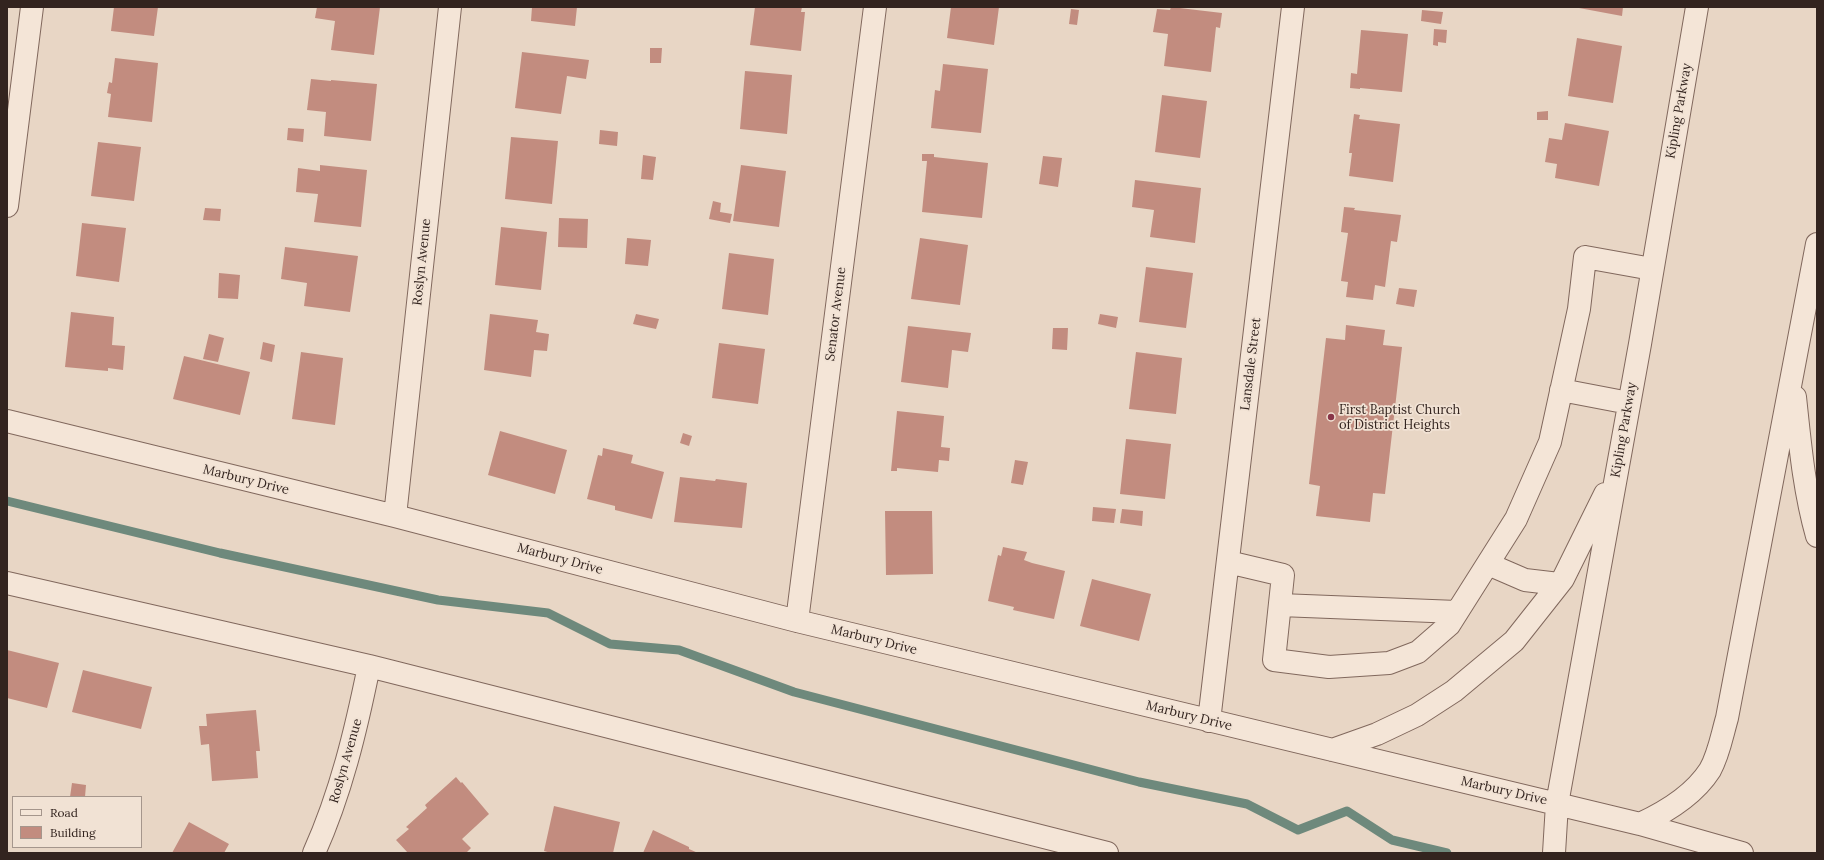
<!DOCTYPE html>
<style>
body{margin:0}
#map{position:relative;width:1824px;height:860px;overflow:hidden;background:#e8d6c5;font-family:Lora,serif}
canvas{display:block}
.frame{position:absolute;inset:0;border:8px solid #33241f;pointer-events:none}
.legend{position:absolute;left:12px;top:796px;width:130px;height:52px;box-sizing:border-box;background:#f1e2d4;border:1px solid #a5968c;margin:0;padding:5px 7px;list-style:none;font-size:12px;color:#33241f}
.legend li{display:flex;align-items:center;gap:8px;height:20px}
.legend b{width:20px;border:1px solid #a5968c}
</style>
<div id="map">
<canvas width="1824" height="860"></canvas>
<div class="frame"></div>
<ul class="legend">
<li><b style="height:5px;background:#f4e5d7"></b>Road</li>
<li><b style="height:11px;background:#c28c7f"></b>Building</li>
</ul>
</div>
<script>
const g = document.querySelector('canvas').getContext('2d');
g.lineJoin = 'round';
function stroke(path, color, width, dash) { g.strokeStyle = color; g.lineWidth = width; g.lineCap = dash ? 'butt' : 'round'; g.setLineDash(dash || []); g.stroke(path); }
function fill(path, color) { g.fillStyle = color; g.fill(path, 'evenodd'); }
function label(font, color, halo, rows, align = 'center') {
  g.font = font + ' Lora,serif'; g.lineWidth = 3.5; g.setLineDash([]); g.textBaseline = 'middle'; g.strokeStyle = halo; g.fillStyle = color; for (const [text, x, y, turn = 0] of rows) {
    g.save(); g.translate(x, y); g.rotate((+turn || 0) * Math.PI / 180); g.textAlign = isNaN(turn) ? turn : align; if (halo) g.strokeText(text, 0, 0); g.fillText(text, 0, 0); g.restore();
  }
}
stroke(new Path2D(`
 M 7,501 L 220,553 L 438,600 L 548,613 L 610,644 L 679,650 L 794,692 L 1139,782 L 1247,804 L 1298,830 L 1347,811 L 1392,840 L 1447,853`), '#6e897c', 9);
fill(new Path2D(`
 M 114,7 L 158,7 L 154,36 L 111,31 Z
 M 317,7 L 380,7 L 374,55 L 331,50 L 335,21 L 315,18 Z
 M 532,7 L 577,7 L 575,26 L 531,21 Z
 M 755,7 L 802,7 L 801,12 L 805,12 L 801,51 L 750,45 Z
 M 951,7 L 999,7 L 994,45 L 947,38 Z
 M 1171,7 L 1222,13 L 1220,28 L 1216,27 L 1211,72 L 1164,66 L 1168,34 L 1153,32 L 1157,9 L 1170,10 Z
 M 1580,7 L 1623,7 L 1622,16 L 1579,8 Z
 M 1071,9 L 1079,10 L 1077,25 L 1069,24 Z
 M 1422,10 L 1443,12 L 1441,24 L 1421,21 Z
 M 1434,29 L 1447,30 L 1446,43 L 1438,42 L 1438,46 L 1433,45 Z
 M 1361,30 L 1408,34 L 1402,92 L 1360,88 L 1360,89 L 1350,88 L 1351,73 L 1357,74 Z
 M 1577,38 L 1622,46 L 1613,103 L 1568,96 Z
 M 650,48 L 662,48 L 661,63 L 650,63 Z
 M 522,52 L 589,60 L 586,79 L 567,76 L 561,114 L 515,108 Z
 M 115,58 L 158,63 L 152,122 L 108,117 L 111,94 L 107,93 L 109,82 L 112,83 Z
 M 943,64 L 988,69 L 981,133 L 931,128 L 935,90 L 940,91 Z
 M 745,71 L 792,75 L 787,134 L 740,129 Z
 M 311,79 L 331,81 L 331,80 L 377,84 L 371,141 L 324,136 L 326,112 L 307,110 Z
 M 1162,95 L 1207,101 L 1200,158 L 1155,152 Z
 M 1548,111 L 1548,120 L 1537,120 L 1537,112 Z
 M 1354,114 L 1360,115 L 1359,119 L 1400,124 L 1393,182 L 1349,176 L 1352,153 L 1349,153 Z
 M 1565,123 L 1609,131 L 1599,186 L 1555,178 L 1557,164 L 1545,162 L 1549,138 L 1562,140 Z
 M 288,128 L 304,129 L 303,142 L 287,140 Z
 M 600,130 L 618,132 L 617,146 L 599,144 Z
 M 511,137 L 558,141 L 552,204 L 505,199 Z
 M 98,142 L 141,147 L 134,201 L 91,196 Z
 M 922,154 L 934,154 L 934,157 L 988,163 L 982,218 L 922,212 L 927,161 L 922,161 Z
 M 643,155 L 656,157 L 653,180 L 641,179 Z
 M 1043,156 L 1062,158 L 1058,187 L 1039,184 Z
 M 320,165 L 367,170 L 361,227 L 314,222 L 318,194 L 296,192 L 298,168 L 320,171 Z
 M 741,165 L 786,171 L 779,227 L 733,221 Z
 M 1135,180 L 1201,188 L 1195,243 L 1150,237 L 1154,210 L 1132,207 Z
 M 713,201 L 721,203 L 720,212 L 732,214 L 730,223 L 709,219 Z
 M 1344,207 L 1355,208 L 1354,210 L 1401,215 L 1397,242 L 1391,241 L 1385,287 L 1375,285 L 1373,300 L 1346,297 L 1348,282 L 1341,281 L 1348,233 L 1341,232 Z
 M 205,208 L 221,209 L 220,221 L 203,220 Z
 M 559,218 L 588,219 L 587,248 L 558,247 Z
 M 82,223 L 126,228 L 119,282 L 76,276 Z
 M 501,227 L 547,232 L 541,290 L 495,285 Z
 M 627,238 L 651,240 L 648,266 L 625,264 Z
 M 920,238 L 968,245 L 960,305 L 911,299 Z
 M 285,247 L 358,256 L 350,312 L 304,306 L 307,283 L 281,279 Z
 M 729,253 L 774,259 L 768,315 L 722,309 Z
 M 1146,267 L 1193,273 L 1186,328 L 1139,322 Z
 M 219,273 L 240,275 L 238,299 L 218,298 Z
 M 1399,288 L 1417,290 L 1414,307 L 1396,304 Z
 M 71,312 L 114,317 L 112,345 L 125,346 L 123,370 L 108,368 L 108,371 L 65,367 Z
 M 490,314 L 538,320 L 536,332 L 549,334 L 547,351 L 534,350 L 531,377 L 484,370 Z
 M 636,314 L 659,319 L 656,329 L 633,324 Z
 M 1100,314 L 1118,317 L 1116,328 L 1098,324 Z
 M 1346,325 L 1385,330 L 1383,345 L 1402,347 L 1385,494 L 1373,493 L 1370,522 L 1316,516 L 1320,486 L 1309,484 L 1326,338 L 1345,340 Z
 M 908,326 L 971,333 L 968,352 L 952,350 L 948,388 L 901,382 Z
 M 1053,328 L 1068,328 L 1067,350 L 1052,349 Z
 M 209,334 L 224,338 L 218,362 L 203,359 Z
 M 263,342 L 275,345 L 272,362 L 260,359 Z
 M 719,343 L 765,349 L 758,404 L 712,398 Z
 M 301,352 L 343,358 L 335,425 L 292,419 Z
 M 1136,352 L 1182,358 L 1176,414 L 1129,409 Z
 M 184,356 L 250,372 L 240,415 L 173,399 Z
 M 897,411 L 944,416 L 941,447 L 950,448 L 949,461 L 939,460 L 938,472 L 897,468 L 897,471 L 891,471 Z
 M 500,431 L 567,450 L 555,494 L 488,475 Z
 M 683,433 L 692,436 L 689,446 L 680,443 Z
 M 1126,439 L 1171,444 L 1165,499 L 1120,494 Z
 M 603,448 L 633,455 L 631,463 L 664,472 L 652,519 L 615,510 L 615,506 L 587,499 L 598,455 L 602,456 Z
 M 1015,460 L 1028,462 L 1023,485 L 1011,483 Z
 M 680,477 L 715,481 L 716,479 L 747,483 L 742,528 L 674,522 Z
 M 1093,507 L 1116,509 L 1114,523 L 1092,521 Z
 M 1122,509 L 1143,511 L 1142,526 L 1120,523 Z
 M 885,511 L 932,511 L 933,574 L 886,575 Z
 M 1003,547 L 1027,552 L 1024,560 L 1032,563 L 1065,571 L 1054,619 L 1013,610 L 1014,607 L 988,601 L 998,555 L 1001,556 Z
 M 1092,579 L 1151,594 L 1139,641 L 1080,626 Z
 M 7,650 L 59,663 L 47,708 L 7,698 Z
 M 83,670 L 152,687 L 141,729 L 72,712 Z
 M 256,710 L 260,751 L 256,751 L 258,778 L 212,781 L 209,744 L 201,745 L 199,726 L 207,726 L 206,714 Z
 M 456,777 L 461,783 L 462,782 L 489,814 L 462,839 L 471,848 L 466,853 L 408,853 L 396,840 L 409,829 L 406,827 L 427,808 L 425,805 Z
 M 72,783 L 86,785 L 85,797 L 70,797 Z
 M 554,806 L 620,822 L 613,853 L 551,853 L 544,851 Z
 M 189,822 L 229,844 L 224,853 L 172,853 Z
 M 653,830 L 689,847 L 689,849 L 698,853 L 643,853 Z`), '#c28c7f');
const minor = new Path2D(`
 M 7,206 L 32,7
 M 1561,390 L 1629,403
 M 1795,397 C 1800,444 1804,490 1817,536
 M 7,421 L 395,516 L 797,621 L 1640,824 L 1742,853
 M 395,516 L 450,7
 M 1228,562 L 1283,575 L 1274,660 L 1329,667 L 1389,663 L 1418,652 L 1449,625 L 1516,519 L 1550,442 L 1579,309 L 1585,257 L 1652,269
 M 1488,564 L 1525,580 L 1559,584
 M 7,583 L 369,666 L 1107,853
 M 1280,605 L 1457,612
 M 797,621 L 875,7
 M 1209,721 L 1293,7
 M 1332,750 L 1377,734 L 1417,715 L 1454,691 L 1514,641 L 1563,579 L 1605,494
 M 1640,824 C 1666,812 1694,795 1710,770 C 1719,754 1722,735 1727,718 L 1817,244
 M 314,853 C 341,793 356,730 369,666
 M 1554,853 L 1557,804 L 1640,344 L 1697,7`);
stroke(minor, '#81685d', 24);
stroke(minor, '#f4e5d7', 22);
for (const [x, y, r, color] of [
 [1331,417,4,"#893548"]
]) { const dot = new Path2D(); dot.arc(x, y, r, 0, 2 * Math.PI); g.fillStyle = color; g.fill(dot); stroke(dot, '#f1e2d4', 1.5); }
label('13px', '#33241f', '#f1e2d4', [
 ["Kipling Parkway",1679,111,-80],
 ["Roslyn Avenue",422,262,-84],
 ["Senator Avenue",836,314,-83],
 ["Lansdale Street",1251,364,-83],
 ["Kipling Parkway",1624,430,-80],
 ["Marbury Drive",246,480,14],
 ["Marbury Drive",560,559,15],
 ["Marbury Drive",874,640,14],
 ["Marbury Drive",1189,716,14],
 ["Roslyn Avenue",346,761,-74],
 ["Marbury Drive",1504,791,13]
]);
label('13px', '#33241f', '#f1e2d4', [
 ["First Baptist Church",1339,410],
 ["of District Heights",1339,425]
], 'left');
</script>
